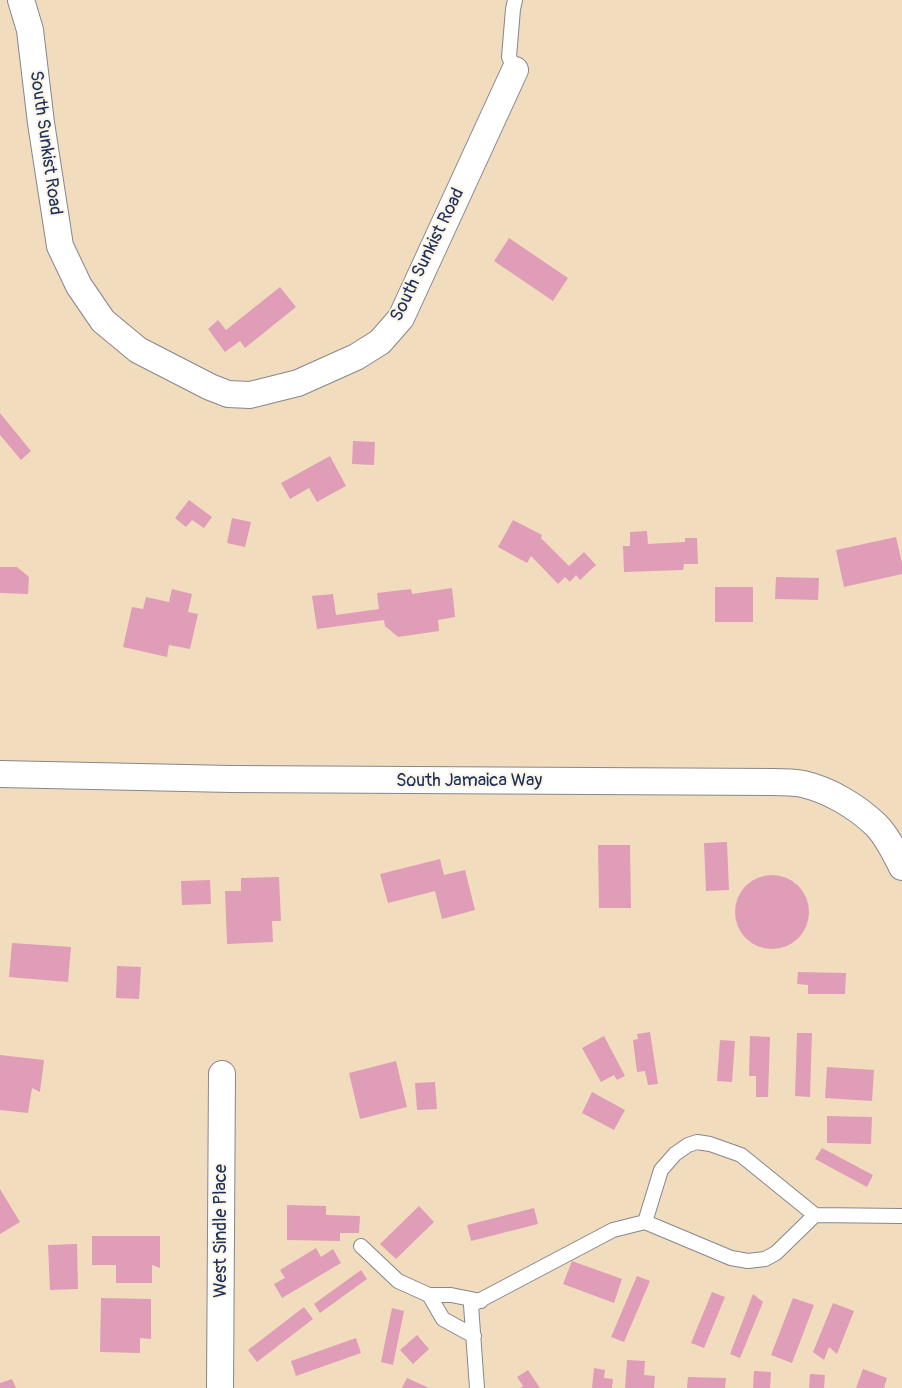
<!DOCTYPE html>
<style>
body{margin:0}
canvas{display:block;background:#f2dcbe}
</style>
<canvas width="902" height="1388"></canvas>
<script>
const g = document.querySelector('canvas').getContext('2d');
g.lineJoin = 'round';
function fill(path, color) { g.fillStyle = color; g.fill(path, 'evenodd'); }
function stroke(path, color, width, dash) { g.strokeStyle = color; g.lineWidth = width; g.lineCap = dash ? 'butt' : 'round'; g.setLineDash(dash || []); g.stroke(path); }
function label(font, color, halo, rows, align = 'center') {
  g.font = font + ' Pangolin,sans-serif'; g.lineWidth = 4; g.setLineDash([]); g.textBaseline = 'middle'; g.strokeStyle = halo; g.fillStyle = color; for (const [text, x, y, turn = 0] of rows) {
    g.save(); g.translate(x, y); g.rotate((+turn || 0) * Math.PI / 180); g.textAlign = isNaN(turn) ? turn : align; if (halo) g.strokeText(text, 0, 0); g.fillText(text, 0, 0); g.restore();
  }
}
fill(new Path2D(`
 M 509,238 L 568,278 L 553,301 L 494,261 Z
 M 280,287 L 296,307 L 245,348 L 240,341 L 225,352 L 208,329 L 218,320 L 226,330 Z
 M 0,413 L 31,451 L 21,460 L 0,435 Z
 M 353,441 L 375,442 L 374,465 L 352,464 Z
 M 330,456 L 346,486 L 317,502 L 309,488 L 290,499 L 281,483 Z
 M 189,500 L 212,517 L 204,528 L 192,520 L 186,527 L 175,518 Z
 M 232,518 L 251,522 L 245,547 L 227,543 Z
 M 513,520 L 542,535 L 541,538 L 569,566 L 584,552 L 596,565 L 580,580 L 576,575 L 570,582 L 565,577 L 558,584 L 531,556 L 527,563 L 498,547 Z
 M 647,531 L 648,544 L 685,542 L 685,538 L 697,538 L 698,564 L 684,564 L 683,570 L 624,572 L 623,546 L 630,546 L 630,532 Z
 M 896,537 L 902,563 L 902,574 L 844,587 L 836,550 Z
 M 0,567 L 17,567 L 29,577 L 28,594 L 0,593 Z
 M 776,577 L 819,578 L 818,600 L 775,599 Z
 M 715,587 L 753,587 L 753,622 L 715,622 Z
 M 452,588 L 455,617 L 438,620 L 439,631 L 398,637 L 385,626 L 384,620 L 317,629 L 312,596 L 333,594 L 336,615 L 379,609 L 377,593 L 411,589 L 412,594 Z
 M 172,589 L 192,594 L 188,612 L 198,614 L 190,649 L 169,645 L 167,657 L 123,647 L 132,607 L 143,609 L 146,597 L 169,602 Z
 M 727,842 L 729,890 L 706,891 L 704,843 Z
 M 598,845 L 630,845 L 631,908 L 599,908 Z
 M 440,859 L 444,875 L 465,870 L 475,910 L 442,919 L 435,891 L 388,903 L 380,874 Z
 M735 912a37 37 0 1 1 74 0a37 37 0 1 1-74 0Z
 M 279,877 L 281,921 L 272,921 L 273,942 L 227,944 L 225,891 L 241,891 L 241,878 Z
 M 210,880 L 211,904 L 182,905 L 181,881 Z
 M 12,943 L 71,947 L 68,982 L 9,977 Z
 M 117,966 L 141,967 L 139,999 L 116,998 Z
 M 798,972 L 846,973 L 845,994 L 808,994 L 808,985 L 797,984 Z
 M 650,1032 L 658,1084 L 648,1085 L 645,1071 L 637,1072 L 633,1040 L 638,1039 L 637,1034 Z
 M 797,1033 L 812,1033 L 810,1097 L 795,1096 Z
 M 604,1036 L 625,1076 L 617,1080 L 614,1075 L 601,1082 L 582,1048 Z
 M 750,1036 L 770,1037 L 768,1097 L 756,1097 L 756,1076 L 749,1076 Z
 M 720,1040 L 735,1041 L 732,1082 L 717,1081 Z
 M 0,1055 L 44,1060 L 40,1092 L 32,1088 L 28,1113 L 0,1110 Z
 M 396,1061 L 407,1107 L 360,1119 L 349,1073 Z
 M 827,1067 L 874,1070 L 872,1101 L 825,1098 Z
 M 435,1082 L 437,1109 L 417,1110 L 415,1083 Z
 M 592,1092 L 625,1110 L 614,1130 L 582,1113 Z
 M 827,1116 L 872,1117 L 871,1144 L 827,1143 Z
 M 822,1148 L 873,1175 L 867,1187 L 815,1159 Z
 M 0,1189 L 20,1222 L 0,1234 Z
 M 287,1205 L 326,1206 L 326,1215 L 360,1216 L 359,1233 L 340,1233 L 340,1241 L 287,1240 Z
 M 419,1206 L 434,1222 L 396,1259 L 380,1244 Z
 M 534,1208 L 538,1224 L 471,1241 L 467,1225 Z
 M 92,1236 L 160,1236 L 160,1268 L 152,1265 L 152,1283 L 116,1283 L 116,1265 L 92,1265 Z
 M 77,1244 L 78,1289 L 50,1290 L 48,1245 Z
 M 316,1248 L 321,1257 L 333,1249 L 341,1263 L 282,1298 L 274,1284 L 285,1278 L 280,1270 Z
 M 572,1261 L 622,1279 L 614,1303 L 563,1284 Z
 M 361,1270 L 367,1279 L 320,1313 L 314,1304 Z
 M 637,1276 L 650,1281 L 624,1342 L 611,1337 Z
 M 712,1292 L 725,1297 L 704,1348 L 691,1343 Z
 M 753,1294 L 763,1302 L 740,1358 L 730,1354 Z
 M 101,1298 L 151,1299 L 151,1339 L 140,1338 L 140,1353 L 100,1352 Z
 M 793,1298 L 814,1305 L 792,1363 L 771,1355 Z
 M 833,1303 L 854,1311 L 837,1354 L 829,1347 L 824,1360 L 813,1352 Z
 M 304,1307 L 313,1319 L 257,1362 L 248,1350 Z
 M 392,1308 L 404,1311 L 393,1365 L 381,1362 Z
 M 417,1335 L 429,1349 L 413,1364 L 400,1350 Z
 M 356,1338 L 361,1353 L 296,1376 L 291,1361 Z
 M 627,1360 L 645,1361 L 644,1375 L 655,1376 L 654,1388 L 625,1388 Z
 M 594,1368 L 605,1370 L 604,1378 L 613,1379 L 612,1388 L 592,1388 Z
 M 863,1369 L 887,1378 L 884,1388 L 856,1388 Z
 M 528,1370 L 540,1388 L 520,1388 L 523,1386 L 517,1377 Z
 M 754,1371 L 771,1372 L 770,1388 L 753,1388 Z
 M 810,1374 L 825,1375 L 824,1388 L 809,1388 Z
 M 688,1377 L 726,1378 L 725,1388 L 687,1388 Z
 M 407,1378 L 429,1388 L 402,1388 Z
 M 12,1379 L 16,1388 L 0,1388 L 0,1383 Z`), '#e09db8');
const service = new Path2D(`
 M 515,70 L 509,57 L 513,9 L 515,0
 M 645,1222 L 661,1170 L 675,1154 L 688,1145 L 697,1142 L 710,1144 L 741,1155 L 815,1215
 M 361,1246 L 398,1281 L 429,1295
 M 474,1336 L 443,1319 L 429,1295 L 451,1295 L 481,1301
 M 477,1388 L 471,1305 L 613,1230 L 645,1222 L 731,1258 L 748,1261 L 765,1259 L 776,1253 L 815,1215 L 902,1216`);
const minor = new Path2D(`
 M 21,0 L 30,30 L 41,123 L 60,246 L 79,286 L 103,321 L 138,350 L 210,387 L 228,394 L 250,395 L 298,383 L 356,357 L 380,342 L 401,318 L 515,70
 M 0,774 L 231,779 L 772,782 C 782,782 793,782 803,784 C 829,790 856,806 876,825 C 887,836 895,853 902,867
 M 220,1388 L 222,1074`);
stroke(service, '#86868e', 16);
stroke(minor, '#86868e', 28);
stroke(service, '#fff', 14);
stroke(minor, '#fff', 26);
label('18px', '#1b2f5e', '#fcf5e5', [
 ["South Sunkist Road",45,143,82],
 ["South Sunkist Road",428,255,-64],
 ["South Jamaica Way",469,781],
 ["West Sindle Place",221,1231,-90]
]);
</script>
